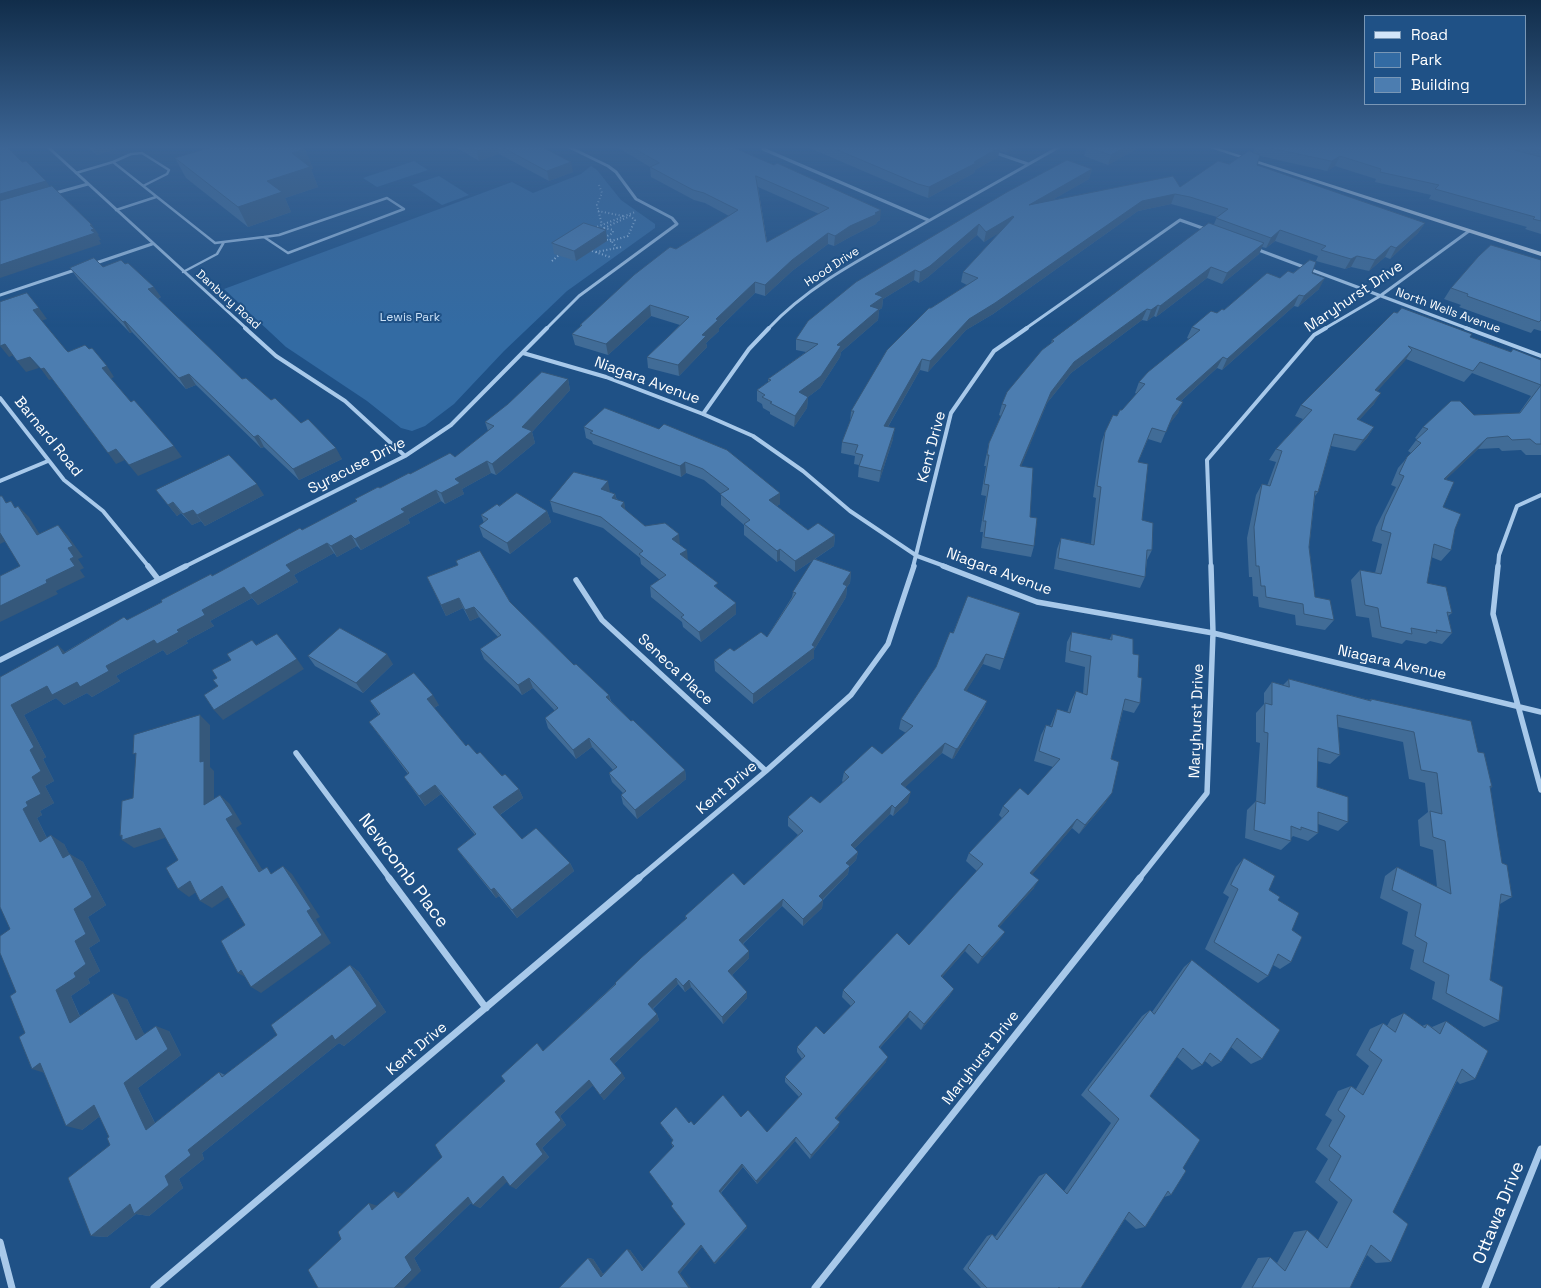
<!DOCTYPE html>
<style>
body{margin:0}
#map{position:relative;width:1541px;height:1288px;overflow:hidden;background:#1f5186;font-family:"Space Grotesk",sans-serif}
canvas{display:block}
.legend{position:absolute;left:1364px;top:15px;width:162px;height:90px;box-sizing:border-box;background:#1f5186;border:1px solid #7997b6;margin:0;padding:6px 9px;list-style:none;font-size:15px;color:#fff}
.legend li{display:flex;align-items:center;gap:10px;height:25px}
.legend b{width:25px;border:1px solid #7997b6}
</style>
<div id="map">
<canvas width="1541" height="1288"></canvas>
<ul class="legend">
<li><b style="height:6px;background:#d3e5f8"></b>Road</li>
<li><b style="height:14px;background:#336ba3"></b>Park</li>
<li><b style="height:14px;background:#4c7db0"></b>Building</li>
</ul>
</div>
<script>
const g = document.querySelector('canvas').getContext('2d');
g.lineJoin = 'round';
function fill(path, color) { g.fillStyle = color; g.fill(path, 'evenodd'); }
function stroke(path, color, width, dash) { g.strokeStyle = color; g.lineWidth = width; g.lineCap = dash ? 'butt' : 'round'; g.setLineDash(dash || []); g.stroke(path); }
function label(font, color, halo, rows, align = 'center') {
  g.font = font + ' "Space Grotesk",sans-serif'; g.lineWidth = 4; g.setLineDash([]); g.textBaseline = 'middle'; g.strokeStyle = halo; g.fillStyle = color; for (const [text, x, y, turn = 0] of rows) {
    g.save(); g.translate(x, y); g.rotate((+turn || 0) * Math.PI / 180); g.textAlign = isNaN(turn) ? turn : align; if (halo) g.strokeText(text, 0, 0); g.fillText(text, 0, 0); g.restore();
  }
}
fill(new Path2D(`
 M 414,161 L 428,170 L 377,187 L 363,178 Z
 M 591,166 L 597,170 L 621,200 L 655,224 L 655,228 L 567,291 L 504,351 L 454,404 L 425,426 L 412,431 L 401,428 L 367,401 L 286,347 L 224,289 L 512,182 L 533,193 L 581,174 Z
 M 439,176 L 469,195 L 442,205 L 412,185 Z`), '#336ba3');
stroke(new Path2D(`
 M 599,185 L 602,193 L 597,205 L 602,225
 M 598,211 L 623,216
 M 594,228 L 635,212
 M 604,228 L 630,216 L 635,220 L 628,236 L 611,241 L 604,239
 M 604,228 L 613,230 L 613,233 L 603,238 L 598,235 L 599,231 Z
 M 610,239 L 617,248
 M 592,251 L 610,257
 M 596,252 L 622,247
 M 552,261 L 559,255`), '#a8c9ea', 2, [1, 2.5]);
stroke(new Path2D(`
 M 113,162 L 131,154 L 142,153 L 169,170 L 167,174 L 143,186
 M 76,173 L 113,162 L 215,243 L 264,237
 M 387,198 L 404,209 L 288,253 L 264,237 L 279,235 Z
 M 116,210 L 156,197
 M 183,272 L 217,254 L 224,242`), '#a8c9ea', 2.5);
stroke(new Path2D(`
 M 48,147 L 247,329
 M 763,149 L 928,220
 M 993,152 L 1028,164
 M 52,194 L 88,184
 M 1256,249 L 1469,329
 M 93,264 L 152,244
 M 0,295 L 78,269
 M 546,329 L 579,296 L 677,224 L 672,218 L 636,199 L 616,172 L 608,166 L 569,147
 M 768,329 C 807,287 859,260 909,232 C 959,204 1009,175 1059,147
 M 1025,329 L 1180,220 L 1208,230
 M 1324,329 L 1380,296 L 1469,231`), '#a8c9ea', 3);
stroke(new Path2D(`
 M 245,328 L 276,356 L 345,401 L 405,456
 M 1466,328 L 1541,356
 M 523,353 L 606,377 L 703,414 L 753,436 L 803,471 L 850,511 L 917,556 L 947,567
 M 0,398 L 64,480 L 103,511 L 149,567
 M 703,414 L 749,349 L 769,328
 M 0,481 L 48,461
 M 184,567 L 405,456 L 451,425 L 547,328
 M 913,567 L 951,413 L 994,351 L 1027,328
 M 1211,567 L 1207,460 L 1314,335 L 1326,328
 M 1498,567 L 1499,555 L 1517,506 L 1541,495`), '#a8c9ea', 4);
stroke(new Path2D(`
 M 148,566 L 158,579
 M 943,566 L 1037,602 L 1213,633 L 1541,712
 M 1498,566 L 1493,614 L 1541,790
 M 576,580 L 602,620 L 766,771
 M 0,660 L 186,566
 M 296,753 L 390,879
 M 638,879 L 766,771 L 851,695 L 888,644 L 914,566
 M 1139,879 L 1207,793 L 1213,633 L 1211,566`), '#a8c9ea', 5.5);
stroke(new Path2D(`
 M 389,878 L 486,1008
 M 0,1242 L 12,1288
 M 154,1288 L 639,878
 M 815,1288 L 1140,878
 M 1485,1288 L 1541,1149`), '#a8c9ea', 7);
fill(new Path2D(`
 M 1207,147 L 1215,147 L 1541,252 L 1541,256 Z`), '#d3e5f8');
fill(new Path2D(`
 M 87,147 L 124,147 L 97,155 Z
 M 455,147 L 542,147 L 573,172 L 549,181 L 499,154 L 479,161 Z
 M 617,147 L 732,147 L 880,220 L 877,222 L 876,224 L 850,237 L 834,246 L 828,244 L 792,271 L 765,296 L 755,293 L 719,328 L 719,331 L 706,343 L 707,347 L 679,376 L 648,368 L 647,357 L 680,325 L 651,316 L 608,355 L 575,345 L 572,334 L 580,327 L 580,325 L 676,249 L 729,216 L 705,203 L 694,200 L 651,177 L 650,167 ZM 758,187 L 819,214 L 767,242 Z
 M 807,147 L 1018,147 L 1006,153 L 999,151 L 998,157 L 975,170 L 974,173 L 928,198 L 917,194 Z
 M 1087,147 L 1140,147 L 1108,165 L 1084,156 Z
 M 1255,147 L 1541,147 L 1541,234 L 1525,229 L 1527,227 L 1429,199 L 1431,195 L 1375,182 L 1376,179 L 1335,166 L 1327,171 L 1260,156 L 1257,165 L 1425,223 L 1418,233 L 1390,259 L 1385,257 L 1369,271 L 1351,267 L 1345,269 L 1316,261 L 1318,256 L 1275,241 L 1266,248 L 1262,247 L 1259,254 L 1222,284 L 1207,278 L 1156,317 L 1154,316 L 1147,321 L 1142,320 L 1071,373 L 1047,403 L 1021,466 L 1034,546 L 1031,557 L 981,548 L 983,532 L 980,532 L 986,496 L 981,495 L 986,466 L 984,466 L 989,443 L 1001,416 L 999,415 L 1002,404 L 1051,343 L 1052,340 L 1214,224 L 1217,217 L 1186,208 L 1171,204 L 1138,211 L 993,314 L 966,330 L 928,372 L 920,370 L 888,427 L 893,439 L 879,482 L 858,477 L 859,465 L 854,464 L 855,456 L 841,453 L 842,442 L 850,422 L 851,411 L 931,308 L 967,285 L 961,282 L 963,272 L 1000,232 L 984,242 L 977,235 L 928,277 L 919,283 L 914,280 L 883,299 L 882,308 L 879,310 L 878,320 L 841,352 L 840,357 L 820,388 L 808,397 L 807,408 L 794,427 L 770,414 L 770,412 L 763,408 L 762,404 L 757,401 L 757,390 L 768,382 L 768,379 L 806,352 L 796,350 L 796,339 L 856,282 L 1092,169 L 1089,179 L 1052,200 L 1180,187 L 1253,153 Z
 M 305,149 L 313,169 L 311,169 L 318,187 L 285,198 L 291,212 L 248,227 L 186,178 L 175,158 Z
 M 607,241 L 576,261 L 554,254 L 552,243 Z
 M 1541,260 L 1541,331 L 1534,329 L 1531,333 L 1459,307 L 1461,305 L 1444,299 L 1451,288 Z
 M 125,264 L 161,297 L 158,299 L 242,379 L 271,400 L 301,423 L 342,459 L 299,480 L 264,447 L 261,448 L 196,385 L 186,389 L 132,332 L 130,333 L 78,279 L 70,268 L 103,267 Z
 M 1293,273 L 1312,273 L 1319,289 L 1298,307 L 1294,306 L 1222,370 L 1217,368 L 1181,401 L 1178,413 L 1169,424 L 1161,443 L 1148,439 L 1138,462 L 1142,520 L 1152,550 L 1147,560 L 1145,577 L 1140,588 L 1054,569 L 1057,549 L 1061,538 L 1091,544 L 1096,498 L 1093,497 L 1101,443 L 1105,432 L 1117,416 L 1137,394 L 1135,393 L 1139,382 L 1189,339 L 1187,338 L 1192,327 L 1217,313 L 1224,310 L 1280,278 Z
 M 1394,312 L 1470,337 L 1511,352 L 1541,360 L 1541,455 L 1526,455 L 1521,450 L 1502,451 L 1499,448 L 1478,449 L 1446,479 L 1443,507 L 1455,529 L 1451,550 L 1441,561 L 1431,557 L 1427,583 L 1452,613 L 1448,616 L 1452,633 L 1442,644 L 1430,641 L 1426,644 L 1406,640 L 1402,644 L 1372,637 L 1369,618 L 1356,616 L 1351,580 L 1360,570 L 1375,573 L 1382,544 L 1372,541 L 1376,527 L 1396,487 L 1391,485 L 1398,468 L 1411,453 L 1408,451 L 1417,439 L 1415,438 L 1423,427 L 1474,415 L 1519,413 L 1531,396 L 1472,373 L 1464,382 L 1406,359 L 1377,391 L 1374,404 L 1359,420 L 1374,427 L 1367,438 L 1355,451 L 1331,446 L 1318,492 L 1315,496 L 1309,547 L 1315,597 L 1334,620 L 1325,630 L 1296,625 L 1295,615 L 1259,607 L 1258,597 L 1253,596 L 1252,577 L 1249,577 L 1247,538 L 1256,495 L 1262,484 L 1267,486 L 1276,462 L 1269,460 L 1276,449 L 1303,419 L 1295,416 L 1301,405 Z
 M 568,379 L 570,390 L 532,432 L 535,443 L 496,475 L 491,473 L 462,489 L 464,494 L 445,504 L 441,501 L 408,519 L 410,523 L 361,550 L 357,546 L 337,557 L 334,553 L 294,575 L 298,582 L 258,605 L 252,598 L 210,621 L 214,626 L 186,641 L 188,643 L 167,655 L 163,650 L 116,676 L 120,681 L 92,697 L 87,693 L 64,705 L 56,698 L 24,715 L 46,757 L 43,759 L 54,781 L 45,786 L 54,803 L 40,811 L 42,815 L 37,818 L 47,838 L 64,844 L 69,854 L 83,862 L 106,905 L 88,917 L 100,941 L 89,948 L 100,971 L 88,979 L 90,983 L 71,996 L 80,1016 L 127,999 L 144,1034 L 169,1031 L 181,1055 L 138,1088 L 155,1123 L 219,1072 L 225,1075 L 277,1035 L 350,965 L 359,972 L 386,1012 L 344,1046 L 339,1043 L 202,1153 L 204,1159 L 179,1179 L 183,1188 L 149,1216 L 136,1214 L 107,1237 L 91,1236 L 110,1145 L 109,1137 L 100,1116 L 82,1130 L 44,1073 L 25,1033 L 16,992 L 10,929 L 0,677 L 65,652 L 124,617 L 127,620 L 212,576 L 302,530 L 357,502 L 355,499 L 410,474 L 455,457 L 488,431 L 485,422 Z
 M 605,408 L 780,504 L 777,506 L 808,530 L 835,535 L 834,546 L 815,559 L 851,572 L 850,583 L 847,587 L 846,597 L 814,650 L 814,658 L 753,704 L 715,671 L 714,660 L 767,637 L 792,597 L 793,592 L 813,560 L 795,572 L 780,560 L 777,562 L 744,535 L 744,525 L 721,505 L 721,494 L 704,480 L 686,473 L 681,477 L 593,444 L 592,441 L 586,438 L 584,427 Z
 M 156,490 L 264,495 L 205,526 L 201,521 L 192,525 L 181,513 L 177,516 Z
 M 610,492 L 615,494 L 617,500 L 624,502 L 625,510 L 645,526 L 680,545 L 688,560 L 718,589 L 736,614 L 701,642 L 683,627 L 682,622 L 651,597 L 650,586 L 660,580 L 641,564 L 640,558 L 603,528 L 553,512 L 550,501 Z
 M 547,511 L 551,522 L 510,554 L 483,537 L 479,526 L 484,523 L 481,515 Z
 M 456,561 L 510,602 L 574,665 L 609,695 L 611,701 L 631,721 L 685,770 L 686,779 L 637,819 L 623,804 L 621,795 L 623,793 L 612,782 L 609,773 L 613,770 L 592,747 L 576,759 L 548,728 L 545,718 L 555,711 L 533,688 L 522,695 L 484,659 L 480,649 L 498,637 L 479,617 L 470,621 L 463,608 L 446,616 L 427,577 L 458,565 Z
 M 1020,613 L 1000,670 L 983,664 L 966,691 L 987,701 L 983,711 L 954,758 L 952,759 L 942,753 L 905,787 L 908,802 L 893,816 L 890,814 L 854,849 L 858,852 L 856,860 L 849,867 L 848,874 L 823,900 L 822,908 L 803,926 L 782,906 L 743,944 L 749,951 L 749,958 L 732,975 L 747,998 L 723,1024 L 691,987 L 685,992 L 678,984 L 653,1009 L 657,1014 L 659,1020 L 614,1064 L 625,1078 L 604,1100 L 593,1085 L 560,1116 L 566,1125 L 542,1148 L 549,1157 L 516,1189 L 507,1181 L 480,1208 L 471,1203 L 414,1258 L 421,1271 L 341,1239 L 377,1206 L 402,1194 L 442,1157 L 543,1051 L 615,984 L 615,983 L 686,919 L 685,916 L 744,885 L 798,835 L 788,826 L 788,817 L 820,803 L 843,782 L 842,781 L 844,772 L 882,754 L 906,733 L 899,729 L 901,719 L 936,667 L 953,633 Z
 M 1072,632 L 1109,640 L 1112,634 L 1133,654 L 1138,677 L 1140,703 L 1134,713 L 1123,710 L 1111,759 L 1106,802 L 1079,834 L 1072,828 L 1032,874 L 1034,888 L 999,927 L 1000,939 L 978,964 L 965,951 L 942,977 L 950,995 L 921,1030 L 908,1017 L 880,1048 L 886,1062 L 836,1119 L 838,1127 L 810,1159 L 795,1141 L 757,1184 L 743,1167 L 721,1193 L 747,1226 L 747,1228 L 715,1264 L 702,1247 L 680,1273 L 559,1288 L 588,1258 L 593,1259 L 603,1274 L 630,1250 L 644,1269 L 685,1224 L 673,1204 L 673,1147 L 671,1143 L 673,1141 L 660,1123 L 689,1123 L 694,1125 L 741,1117 L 767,1132 L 799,1097 L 785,1082 L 785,1077 L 802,1059 L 797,1052 L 797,1047 L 824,1034 L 851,1006 L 842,997 L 843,990 L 909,945 L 977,871 L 966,861 L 969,853 L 1002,818 L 999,815 L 1003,806 L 1028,795 L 1053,767 L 1034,761 L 1041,735 L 1046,725 L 1050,726 L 1053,719 L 1057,709 L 1067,713 L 1071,701 L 1076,691 L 1083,694 L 1085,667 L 1065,662 L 1067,642 Z
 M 308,656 L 393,664 L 363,693 L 315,666 Z
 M 1289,679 L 1369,700 L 1371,699 L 1478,752 L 1492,787 L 1490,788 L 1502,863 L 1512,897 L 1500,904 L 1490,980 L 1499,1021 L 1484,1027 L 1432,999 L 1435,982 L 1410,969 L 1414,950 L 1402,944 L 1408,912 L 1380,898 L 1385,876 L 1397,867 L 1437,887 L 1433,850 L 1420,846 L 1418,820 L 1428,812 L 1425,783 L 1409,779 L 1403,742 L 1338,727 L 1340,755 L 1330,764 L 1317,761 L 1317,787 L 1348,822 L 1338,831 L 1318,824 L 1318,833 L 1308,841 L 1293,836 L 1291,838 L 1291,841 L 1281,850 L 1245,838 L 1247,810 L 1256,801 L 1260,743 L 1256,742 L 1256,713 L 1264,704 L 1264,693 L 1272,682 L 1283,685 Z
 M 370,701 L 439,705 L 434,708 L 466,746 L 519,789 L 523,798 L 500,815 L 522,839 L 570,863 L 574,871 L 517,918 L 499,896 L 496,898 L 463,857 L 457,849 L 475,835 L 441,794 L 425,806 L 404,777 L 408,774 L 369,722 L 379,715 Z
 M 1244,858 L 1278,900 L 1292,930 L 1291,962 L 1280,969 L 1273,965 L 1268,976 L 1258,983 L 1205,949 L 1229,897 L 1223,893 L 1236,867 Z
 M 1192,960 L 1262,1059 L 1251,1064 L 1231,1047 L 1221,1062 L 1212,1067 L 1205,1061 L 1202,1065 L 1192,1070 L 1177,1057 L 1150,1096 L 1183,1168 L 1171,1195 L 1164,1197 L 1145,1227 L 1136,1229 L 1125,1219 L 1081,1288 L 981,1288 L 963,1269 L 987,1236 L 992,1234 L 995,1237 L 1039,1176 L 1046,1173 L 1064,1191 L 1111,1123 L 1081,1095 L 1142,1016 L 1150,1010 L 1152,1012 L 1184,967 Z
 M 1404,1013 L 1422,1026 L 1427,1024 L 1432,1027 L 1446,1021 L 1475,1079 L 1460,1084 L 1457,1081 L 1393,1212 L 1391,1262 L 1376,1263 L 1367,1255 L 1350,1288 L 1241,1288 L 1258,1258 L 1270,1257 L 1277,1263 L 1294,1232 L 1307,1230 L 1318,1240 L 1338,1202 L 1315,1182 L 1328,1159 L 1316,1149 L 1332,1120 L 1325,1115 L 1338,1091 L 1351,1086 L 1356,1089 L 1369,1066 L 1356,1055 L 1370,1029 L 1383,1023 L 1387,1026 L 1391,1019 Z`), '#416c97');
fill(new Path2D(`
 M 92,147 L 124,147 L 97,155 Z
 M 490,147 L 498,147 L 499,154 L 479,161 L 477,151 Z
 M 1000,147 L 998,157 L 975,170 L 974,173 L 928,198 L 929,187 Z
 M 1008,147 L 1018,147 L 1006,153 Z
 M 1125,147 L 1140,147 L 1108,165 L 1111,155 Z
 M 305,149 L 313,169 L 311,169 L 318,187 L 285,198 L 291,212 L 248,227 L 238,207 L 267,181 L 292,153 Z
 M 1340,156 L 1335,166 L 1327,171 L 1332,161 Z
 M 571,162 L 573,172 L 549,181 L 547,171 Z
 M 1092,169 L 1089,179 L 1026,215 L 1029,205 Z
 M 46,181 L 53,191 L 0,206 L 0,194 Z
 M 1175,194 L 1171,204 L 1138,211 L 993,314 L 966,330 L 928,372 L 930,361 L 969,319 L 1142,201 Z
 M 881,210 L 880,220 L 877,222 L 876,224 L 850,237 L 834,246 L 835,236 L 850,226 Z
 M 1013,216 L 1011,226 L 984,242 L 986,232 Z
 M 1425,223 L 1418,233 L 1390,259 L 1396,248 Z
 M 979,224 L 977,235 L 928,277 L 919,283 L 920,272 Z
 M 90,225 L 92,225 L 99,235 L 98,235 L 101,240 L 99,240 L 101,244 L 0,278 L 0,265 L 91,230 Z
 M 606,230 L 607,241 L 576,261 L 574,251 Z
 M 1280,230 L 1275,241 L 1266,248 L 1271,238 Z
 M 828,233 L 828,244 L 792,271 L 765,296 L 765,285 L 792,260 Z
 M 1264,243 L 1259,254 L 1222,284 L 1227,273 Z
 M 1391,246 L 1385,257 L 1369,271 L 1375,260 Z
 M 1357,256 L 1351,267 L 1345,269 L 1351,259 Z
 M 1211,267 L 1207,278 L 1156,317 L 1160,306 Z
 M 915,270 L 914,280 L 883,299 L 882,308 L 879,310 L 878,320 L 841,352 L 840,357 L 820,388 L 808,397 L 807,408 L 794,427 L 795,416 L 799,392 L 837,345 L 870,306 L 875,294 Z
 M 1325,278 L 1319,289 L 1298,307 L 1304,296 Z
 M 755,282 L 755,293 L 719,328 L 719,331 L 706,343 L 707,347 L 679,376 L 678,365 L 716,319 Z
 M 154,287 L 161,297 L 154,300 L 148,289 Z
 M 1299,295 L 1294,306 L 1222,370 L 1227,359 Z
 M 650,305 L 651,316 L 608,355 L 606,344 Z
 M 1158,305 L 1154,316 L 1147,321 L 1151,310 Z
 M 39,308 L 47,319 L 41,321 L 33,310 Z
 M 1147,309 L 1142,320 L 1071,373 L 1047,403 L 1017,477 L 1020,466 L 1051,392 L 1074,362 Z
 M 125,321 L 132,332 L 130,333 L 123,322 Z
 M 5,344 L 14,355 L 9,357 L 0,346 Z
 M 1412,350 L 1405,361 L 1368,401 L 1375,390 Z
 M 30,357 L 39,368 L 26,372 L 17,361 Z
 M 1223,357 L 1217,368 L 1171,410 L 1176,399 Z
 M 922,359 L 920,370 L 882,437 L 884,426 Z
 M 107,366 L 114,377 L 110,379 L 102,368 Z
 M 44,368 L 52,379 L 49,380 L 41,369 Z
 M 189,374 L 196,385 L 186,389 L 179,378 Z
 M 568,379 L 570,390 L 532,432 L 535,443 L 496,475 L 492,464 L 522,427 Z
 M 1381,393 L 1374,404 L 1350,430 L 1357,419 Z
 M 1183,402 L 1178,413 L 1168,426 L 1173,415 Z
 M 1374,427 L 1367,438 L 1355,451 L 1363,440 Z
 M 895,428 L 893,439 L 879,482 L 881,471 Z
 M 258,435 L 264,447 L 261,448 L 254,437 Z
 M 1487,438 L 1478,449 L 1435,490 L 1444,479 Z
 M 174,446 L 182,457 L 138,476 L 129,465 Z
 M 336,448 L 342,459 L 299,480 L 293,469 Z
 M 116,449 L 125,460 L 116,464 L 108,453 Z
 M 487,461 L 491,473 L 462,489 L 464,494 L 445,504 L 441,493 L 455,479 Z
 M 685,462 L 686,473 L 681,477 L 680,466 Z
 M 608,481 L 610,492 L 601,489 Z
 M 257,484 L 264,495 L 205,526 L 197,515 Z
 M 436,490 L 441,501 L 408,519 L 410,523 L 361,550 L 355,539 L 401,509 Z
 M 780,493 L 780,504 L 769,511 L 769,500 Z
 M 615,494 L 618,505 L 612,498 Z
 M 173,502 L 181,513 L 177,516 L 168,505 Z
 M 624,502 L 626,513 L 621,506 Z
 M 18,506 L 29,517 L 47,546 L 37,535 Z
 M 193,510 L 201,521 L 192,525 L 183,514 Z
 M 547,511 L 551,522 L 510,554 L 507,543 Z
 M 58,525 L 68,536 L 83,557 L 78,559 L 84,568 L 80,570 L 85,577 L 56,591 L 58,594 L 0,622 L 0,606 L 46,580 L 70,559 L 68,548 Z
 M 0,532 L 8,540 L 0,544 Z
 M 679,534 L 680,545 L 672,539 Z
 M 351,535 L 357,546 L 337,557 L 331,546 Z
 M 835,535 L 834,546 L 795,572 L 795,561 Z
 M 327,543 L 334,553 L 294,575 L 298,582 L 258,605 L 250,595 L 286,565 Z
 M 780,549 L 780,560 L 777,562 L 777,551 Z
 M 687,550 L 688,561 L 680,554 Z
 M 851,572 L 850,583 L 847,587 L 846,597 L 814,650 L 814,658 L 753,704 L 753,694 L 812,645 L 843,584 Z
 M 244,587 L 252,598 L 210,621 L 214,626 L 186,641 L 188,643 L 167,655 L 163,650 L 116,676 L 120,681 L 92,697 L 87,693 L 64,705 L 56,698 L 24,715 L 46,757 L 43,759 L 54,781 L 45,786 L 54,803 L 40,811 L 42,815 L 37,818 L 53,851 L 40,842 L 23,809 L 26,802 L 32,777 L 30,750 L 11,705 L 47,686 L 106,666 L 154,640 L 177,630 L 202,610 Z
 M 459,598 L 463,608 L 446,616 L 441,605 Z
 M 736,603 L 736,614 L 701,642 L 699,632 Z
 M 474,607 L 479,617 L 470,621 L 465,610 Z
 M 58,645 L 69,656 L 63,654 Z
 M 387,654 L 393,664 L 363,693 L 356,683 Z
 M 986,654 L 983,664 L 961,700 L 964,690 Z
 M 297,659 L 304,669 L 223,720 L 214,710 Z
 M 529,678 L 533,688 L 522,695 L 518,685 Z
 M 433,695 L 439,705 L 432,709 L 427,699 Z
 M 609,695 L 611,705 L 606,697 Z
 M 987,701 L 983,711 L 954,758 L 952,759 L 956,749 Z
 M 200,715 L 210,725 L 210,767 L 214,771 L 214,814 L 204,805 L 200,762 Z
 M 589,738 L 592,747 L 576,759 L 573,750 Z
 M 945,743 L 942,753 L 899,793 L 901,784 Z
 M 685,770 L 686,779 L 637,819 L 635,810 Z
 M 435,785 L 441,794 L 425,806 L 419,796 Z
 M 519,789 L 523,798 L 498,816 L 493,807 Z
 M 911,792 L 908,802 L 893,816 L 895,808 Z
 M 1112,793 L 1106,802 L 1079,834 L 1085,825 Z
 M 220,795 L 230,804 L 242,824 L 236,828 L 269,880 L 259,872 L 226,819 Z
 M 892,805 L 890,814 L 849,854 L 851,845 Z
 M 1077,819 L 1072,828 L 1026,882 L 1030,873 Z
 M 160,828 L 171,836 L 134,848 L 122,840 L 124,839 L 120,836 Z
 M 51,835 L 64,844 L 76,866 L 63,858 Z
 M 858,852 L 856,860 L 849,867 L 848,874 L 818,904 L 819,896 L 846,863 Z
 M 70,854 L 83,862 L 106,905 L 88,917 L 100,941 L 89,948 L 100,971 L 88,979 L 90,983 L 71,996 L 85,1029 L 70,1023 L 56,990 L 74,973 L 75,941 L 74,909 Z
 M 570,863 L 574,871 L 517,918 L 512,910 Z
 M 283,866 L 292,874 L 320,917 L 316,919 L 331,943 L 261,993 L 251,987 L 307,911 Z
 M 1039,880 L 1034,888 L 994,933 L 998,926 Z
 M 190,881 L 201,889 L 189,897 L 178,889 Z
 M 222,886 L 233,894 L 212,908 L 200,901 Z
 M 494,888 L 499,896 L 496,898 L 491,890 Z
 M 783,899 L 782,906 L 739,947 L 739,940 Z
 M 823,900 L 822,908 L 803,926 L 803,919 Z
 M 1005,932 L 1000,939 L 978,964 L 982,957 Z
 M 969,944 L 965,951 L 937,983 L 941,976 Z
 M 749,951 L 749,958 L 729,978 L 728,971 Z
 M 350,965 L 359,972 L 386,1012 L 344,1046 L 339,1043 L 202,1153 L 204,1159 L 179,1179 L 183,1188 L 149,1216 L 136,1214 L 107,1237 L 91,1236 L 165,1176 Z
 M 241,970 L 249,979 L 238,973 Z
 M 676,978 L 678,984 L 651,1010 L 648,1004 Z
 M 689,980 L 691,987 L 685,992 L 683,986 Z
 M 954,989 L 950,995 L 921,1030 L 924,1024 Z
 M 747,992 L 747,998 L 723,1024 L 722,1017 Z
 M 113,993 L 127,999 L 150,1046 L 136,1040 Z
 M 910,1011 L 908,1017 L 876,1052 L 879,1047 Z
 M 657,1014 L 659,1020 L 614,1064 L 610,1059 Z
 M 156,1026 L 169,1031 L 181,1055 L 138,1088 L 160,1134 L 146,1130 L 124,1083 Z
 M 888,1057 L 886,1062 L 834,1122 L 835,1118 Z
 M 40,1063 L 48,1074 L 32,1069 Z
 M 622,1073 L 625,1078 L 604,1100 L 600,1095 Z
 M 589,1080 L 593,1085 L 560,1116 L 566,1125 L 542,1148 L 549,1157 L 516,1189 L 510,1186 L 536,1144 L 555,1112 Z
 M 94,1105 L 109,1109 L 82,1130 L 66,1126 Z
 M 840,1122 L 838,1127 L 810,1159 L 811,1155 Z
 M 796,1137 L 795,1141 L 757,1184 L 756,1181 Z
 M 742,1164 L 743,1167 L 720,1193 L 719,1191 Z
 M 503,1176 L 510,1179 L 480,1208 L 473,1205 Z
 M 394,1191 L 403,1194 L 398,1198 Z
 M 468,1197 L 475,1199 L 414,1258 L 421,1271 L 404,1288 L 394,1288 L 405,1257 Z
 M 369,1203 L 378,1206 L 372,1210 Z
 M 747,1226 L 747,1228 L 715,1264 L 714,1263 Z
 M 701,1245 L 702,1247 L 680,1273 L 691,1288 L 689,1288 L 678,1272 Z
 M 627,1249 L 630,1250 L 645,1271 L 642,1271 Z
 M 588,1258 L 593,1259 L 605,1277 L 601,1277 Z`), '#35587b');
const building = new Path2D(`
 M 0,147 L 7,147 L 22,162 L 26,161 L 46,181 L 0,194 Z
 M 213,147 L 301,147 L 305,149 L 292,153 L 310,167 L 267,181 L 282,192 L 238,207 L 175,158 Z
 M 469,147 L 490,147 L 477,151 Z
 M 502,147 L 542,147 L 571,162 L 547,171 Z
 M 632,147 L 732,147 L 774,165 L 777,163 L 881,210 L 875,213 L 877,214 L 850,226 L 835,236 L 828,233 L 792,260 L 765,285 L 755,282 L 716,319 L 718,320 L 702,335 L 706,336 L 678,365 L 647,357 L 689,317 L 650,305 L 606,344 L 572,334 L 582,325 L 580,325 L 634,275 L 670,247 L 676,249 L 738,210 L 704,193 L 693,190 L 650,167 L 659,163 ZM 756,176 L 829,208 L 767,242 Z
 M 831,147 L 1000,147 L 974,162 L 976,163 L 929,187 L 918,184 Z
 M 1088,147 L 1125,147 L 1111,155 Z
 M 1266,147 L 1503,147 L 1541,157 L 1541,221 L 1533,219 L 1535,217 L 1435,189 L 1439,185 L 1380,172 L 1381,169 L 1340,156 L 1332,161 Z
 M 1529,147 L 1541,147 L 1541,150 Z
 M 1249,151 L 1260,155 L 1257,165 L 1425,223 L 1396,248 L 1391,246 L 1375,260 L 1357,256 L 1351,259 L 1321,250 L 1326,246 L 1280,230 L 1271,238 L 1216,218 L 1228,209 L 1190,197 L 1175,194 L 1142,201 L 995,303 L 969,319 L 930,361 L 922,359 L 884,426 L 895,428 L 881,471 L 859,466 L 863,455 L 855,453 L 858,445 L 842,442 L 854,411 L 851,411 L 887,350 L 929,308 L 931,308 L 978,278 L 963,272 L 1014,217 L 1013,216 L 986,232 L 979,224 L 930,266 L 920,272 L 915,270 L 875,294 L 883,297 L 870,306 L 879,309 L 837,345 L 841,346 L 821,376 L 799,392 L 808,397 L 795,416 L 770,403 L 772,402 L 762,397 L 765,395 L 757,390 L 771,380 L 768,379 L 818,344 L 796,339 L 808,321 L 856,282 L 1007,192 L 1067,160 L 1092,169 L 1029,205 L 1173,176 L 1180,187 L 1218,161 L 1229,164 Z
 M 52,186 L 92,225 L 90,225 L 94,229 L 91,230 L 95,233 L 0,265 L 0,201 Z
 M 584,223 L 606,230 L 574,251 L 552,243 Z
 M 1209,223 L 1264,243 L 1227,273 L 1211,267 L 1160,306 L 1158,305 L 1151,310 L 1147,309 L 1074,362 L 1051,392 L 1020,466 L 1033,468 L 1030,517 L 1037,518 L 1034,546 L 984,537 L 986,521 L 983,521 L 989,485 L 984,484 L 989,455 L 987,455 L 989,443 L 1006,405 L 1002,404 L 1007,392 L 1042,350 L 1054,341 L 1052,340 Z
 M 1491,245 L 1541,260 L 1541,320 L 1539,322 L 1467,296 L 1468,294 L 1451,288 L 1478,257 Z
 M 94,258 L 103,267 L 121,260 L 125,264 L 128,263 L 154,287 L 148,289 L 242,379 L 246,378 L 271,400 L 275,398 L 301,423 L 308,419 L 336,448 L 293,469 L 258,435 L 254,437 L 189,374 L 179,378 L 125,321 L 123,322 L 70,268 Z
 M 1310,260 L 1316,262 L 1312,273 L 1325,278 L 1304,296 L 1299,295 L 1227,359 L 1223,357 L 1176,399 L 1183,402 L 1173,415 L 1166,432 L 1152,428 L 1138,462 L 1148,464 L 1142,520 L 1153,523 L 1152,550 L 1147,550 L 1145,577 L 1058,558 L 1061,538 L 1094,545 L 1101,487 L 1097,486 L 1105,432 L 1113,415 L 1117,416 L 1120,410 L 1122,410 L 1145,384 L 1139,382 L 1148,372 L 1200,330 L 1192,327 L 1211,311 L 1217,313 L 1222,309 L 1224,310 L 1267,273 L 1280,278 L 1288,271 L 1293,273 Z
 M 27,293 L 39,308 L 33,310 L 66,350 L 68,352 L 85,345 L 89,349 L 92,348 L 107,366 L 102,368 L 131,402 L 134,400 L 174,446 L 129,465 L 116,449 L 108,453 L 44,368 L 41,369 L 30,357 L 17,361 L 5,344 L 0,346 L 0,302 Z
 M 1402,308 L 1472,334 L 1470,337 L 1511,352 L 1513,349 L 1541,360 L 1541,444 L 1536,444 L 1530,439 L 1512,440 L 1508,436 L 1487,438 L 1444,479 L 1454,482 L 1443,507 L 1461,514 L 1455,529 L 1451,550 L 1434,544 L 1427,583 L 1446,587 L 1452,613 L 1447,612 L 1452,633 L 1436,630 L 1437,633 L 1411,628 L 1412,634 L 1381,627 L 1378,608 L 1365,605 L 1360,570 L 1381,574 L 1391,533 L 1381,530 L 1385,516 L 1404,476 L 1399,474 L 1407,457 L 1421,443 L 1416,440 L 1428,429 L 1423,427 L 1451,401 L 1460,401 L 1474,415 L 1520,413 L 1541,385 L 1480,362 L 1473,371 L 1408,346 L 1412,350 L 1375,390 L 1381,393 L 1357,419 L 1374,427 L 1363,440 L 1334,434 L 1318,492 L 1315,491 L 1309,547 L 1315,597 L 1330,600 L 1334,620 L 1304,614 L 1303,604 L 1266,597 L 1265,586 L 1261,586 L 1259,566 L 1256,566 L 1254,527 L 1262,484 L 1270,486 L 1282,451 L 1276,449 L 1312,410 L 1301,405 L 1394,312 L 1397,313 Z
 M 542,372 L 568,379 L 522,427 L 532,431 L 492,464 L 487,461 L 455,479 L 460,483 L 441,493 L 436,490 L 401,509 L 405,512 L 355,539 L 351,535 L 331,546 L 327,543 L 286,565 L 291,571 L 250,595 L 244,587 L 202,610 L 205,615 L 177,630 L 179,632 L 157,644 L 154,640 L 106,666 L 109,671 L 80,687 L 77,682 L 52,695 L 47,686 L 11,705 L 34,747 L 30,750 L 41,771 L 32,777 L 41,794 L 26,802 L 28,806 L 23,809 L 40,842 L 51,835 L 63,858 L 70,854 L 92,897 L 74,909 L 86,934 L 75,941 L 86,964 L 74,973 L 76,977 L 56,990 L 70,1023 L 113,993 L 136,1040 L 156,1026 L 168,1049 L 124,1083 L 146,1130 L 219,1072 L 222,1077 L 277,1035 L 271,1025 L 350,965 L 377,1006 L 335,1040 L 332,1035 L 188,1150 L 191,1155 L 165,1176 L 169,1185 L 134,1214 L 130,1204 L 91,1236 L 68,1178 L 110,1145 L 107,1138 L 109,1137 L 94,1105 L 66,1126 L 40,1063 L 32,1069 L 19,1037 L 25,1033 L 10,996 L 16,992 L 0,953 L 0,936 L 10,929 L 0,907 L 0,677 L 58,645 L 63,654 L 124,617 L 127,620 L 162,602 L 161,600 L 211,574 L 212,576 L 300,528 L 302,530 L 357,501 L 355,499 L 378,487 L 380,488 L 409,473 L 410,474 L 450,453 L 455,457 L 494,426 L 485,422 L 508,404 Z
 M 605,408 L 659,429 L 664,424 L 727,450 L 780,493 L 769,500 L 808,530 L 818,523 L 835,535 L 795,561 L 780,549 L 777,551 L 744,524 L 750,520 L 720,494 L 729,489 L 703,469 L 685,462 L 680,466 L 590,433 L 593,431 L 584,427 Z
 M 229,455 L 257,484 L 197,515 L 193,510 L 183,514 L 173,502 L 168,505 L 156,490 Z
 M 574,472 L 608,481 L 601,489 L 615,494 L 612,498 L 624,502 L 621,506 L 645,526 L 665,523 L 679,534 L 672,539 L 687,550 L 680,554 L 718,583 L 714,586 L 736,603 L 699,632 L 681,617 L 684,615 L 650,586 L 666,575 L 639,554 L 643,551 L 601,517 L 550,501 Z
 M 517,493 L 547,511 L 507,543 L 479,526 L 488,519 L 481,515 L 497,504 L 499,506 Z
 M 0,496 L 2,496 L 6,503 L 11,501 L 15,508 L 18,506 L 37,535 L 58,525 L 73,546 L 68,548 L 74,557 L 70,559 L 75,566 L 46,580 L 47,583 L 0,606 L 0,576 L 20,566 L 0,533 Z
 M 480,551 L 510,602 L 574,665 L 576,664 L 609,695 L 606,697 L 631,721 L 633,720 L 685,770 L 635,810 L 621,795 L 626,791 L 609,773 L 617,767 L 589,738 L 573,750 L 545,718 L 558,708 L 529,678 L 518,685 L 480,649 L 501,635 L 474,607 L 465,610 L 459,598 L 441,605 L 427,577 L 458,565 L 456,561 Z
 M 814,559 L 851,572 L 843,584 L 847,586 L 812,645 L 815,647 L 753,694 L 714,660 L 730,648 L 734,651 L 761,632 L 767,637 L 796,593 L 793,592 Z
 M 968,596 L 1020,613 L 1004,659 L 986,654 L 964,690 L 987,701 L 958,748 L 956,749 L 945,743 L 901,784 L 911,792 L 895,808 L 892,805 L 851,845 L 858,852 L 846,863 L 850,866 L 819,896 L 823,900 L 803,919 L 783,899 L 739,940 L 749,951 L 728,971 L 747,992 L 722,1017 L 689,980 L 683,986 L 676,978 L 648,1004 L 657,1014 L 610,1059 L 622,1073 L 600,1095 L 589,1080 L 555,1112 L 561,1120 L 536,1144 L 543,1154 L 510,1186 L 503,1176 L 473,1205 L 468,1197 L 405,1257 L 412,1270 L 394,1288 L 318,1288 L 308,1270 L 341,1239 L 338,1232 L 369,1203 L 372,1210 L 394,1191 L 398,1198 L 442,1157 L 435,1145 L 505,1081 L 501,1076 L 537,1043 L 543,1051 L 616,984 L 615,983 L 641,958 L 687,918 L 685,916 L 733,873 L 744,885 L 803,831 L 788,817 L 811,796 L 820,803 L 849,777 L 844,772 L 872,746 L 882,754 L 913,726 L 901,719 L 936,667 L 950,632 L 953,633 Z
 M 340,628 L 387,654 L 356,683 L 308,656 Z
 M 1072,632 L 1112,640 L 1112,634 L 1133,639 L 1133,654 L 1139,655 L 1138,677 L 1142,678 L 1140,703 L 1125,699 L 1111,759 L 1119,762 L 1112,793 L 1085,825 L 1077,819 L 1030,873 L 1039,880 L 998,926 L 1005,932 L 982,957 L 969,944 L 941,976 L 954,989 L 924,1024 L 910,1011 L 879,1047 L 888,1057 L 835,1118 L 840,1122 L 811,1155 L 796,1137 L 756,1181 L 742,1164 L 719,1191 L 747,1226 L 714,1263 L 701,1245 L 678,1272 L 689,1288 L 559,1288 L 588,1258 L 601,1277 L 627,1249 L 642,1271 L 685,1224 L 671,1206 L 673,1204 L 649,1172 L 674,1146 L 671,1143 L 673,1140 L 660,1123 L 676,1107 L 689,1123 L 691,1121 L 694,1125 L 723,1095 L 741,1117 L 748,1110 L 767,1132 L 802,1094 L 785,1077 L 805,1056 L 797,1047 L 816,1026 L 824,1034 L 855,1002 L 843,990 L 897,933 L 909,945 L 983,864 L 969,853 L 1009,811 L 1003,806 L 1020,788 L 1028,795 L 1060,759 L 1039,751 L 1046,725 L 1052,727 L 1057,709 L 1070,713 L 1076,691 L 1087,695 L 1091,656 L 1070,651 Z
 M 277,634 L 297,659 L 214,710 L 204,695 L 218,686 L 213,680 L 217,678 L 212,670 L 231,660 L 227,654 L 252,640 L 256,645 Z
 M 414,673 L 433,695 L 427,699 L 466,746 L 468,744 L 477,754 L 480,752 L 502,776 L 505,774 L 519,789 L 493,807 L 522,839 L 536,828 L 570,863 L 512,910 L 494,888 L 491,890 L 457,849 L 476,834 L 435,785 L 419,796 L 404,777 L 409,773 L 369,722 L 380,714 L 370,701 Z
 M 1289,679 L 1371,701 L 1371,699 L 1471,721 L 1478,752 L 1484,753 L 1492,787 L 1490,786 L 1502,863 L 1507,865 L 1512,897 L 1501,894 L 1490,980 L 1503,987 L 1499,1021 L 1446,993 L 1449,975 L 1423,962 L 1427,943 L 1415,936 L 1421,904 L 1392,890 L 1397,867 L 1451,894 L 1445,841 L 1433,837 L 1430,811 L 1442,814 L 1437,773 L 1421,770 L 1414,732 L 1337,715 L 1340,755 L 1318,748 L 1317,787 L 1348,797 L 1348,822 L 1318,812 L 1318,833 L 1301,827 L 1301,830 L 1291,826 L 1291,841 L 1254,830 L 1256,801 L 1265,804 L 1268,733 L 1264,732 L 1265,703 L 1272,705 L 1272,682 L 1289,687 Z
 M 200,715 L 200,762 L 204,761 L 204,805 L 220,795 L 233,815 L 226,819 L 259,872 L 267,867 L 271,874 L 283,866 L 311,909 L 307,911 L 322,935 L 251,987 L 241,970 L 238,973 L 221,941 L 245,925 L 222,886 L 200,901 L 190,881 L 178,889 L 166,868 L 178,860 L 160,828 L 122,840 L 122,835 L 120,836 L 122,801 L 133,798 L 136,753 L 133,754 L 134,735 Z
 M 1244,858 L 1275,876 L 1269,890 L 1280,897 L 1278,900 L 1299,913 L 1292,930 L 1302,937 L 1291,962 L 1278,954 L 1268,976 L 1214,942 L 1238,889 L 1231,885 Z
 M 1192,960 L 1280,1030 L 1262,1059 L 1237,1038 L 1221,1062 L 1210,1053 L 1202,1065 L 1183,1048 L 1150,1096 L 1200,1140 L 1183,1168 L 1186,1171 L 1171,1195 L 1168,1191 L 1145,1227 L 1129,1212 L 1081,1288 L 1060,1288 L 1059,1287 L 1058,1288 L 987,1288 L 968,1268 L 992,1234 L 997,1240 L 1046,1173 L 1067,1194 L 1119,1119 L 1088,1090 L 1150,1010 L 1154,1014 Z
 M 1404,1013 L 1425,1028 L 1427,1024 L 1440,1034 L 1446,1021 L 1488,1051 L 1475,1079 L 1462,1069 L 1393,1212 L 1408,1224 L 1391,1262 L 1371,1245 L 1350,1288 L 1252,1288 L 1270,1257 L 1285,1271 L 1307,1230 L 1327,1248 L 1352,1200 L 1329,1180 L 1341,1156 L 1329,1146 L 1345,1116 L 1338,1110 L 1351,1086 L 1363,1095 L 1382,1060 L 1369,1050 L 1383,1023 L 1395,1032 Z`);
fill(building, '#4c7db0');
stroke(building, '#35587b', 1);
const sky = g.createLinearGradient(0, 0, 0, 327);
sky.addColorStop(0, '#112d4a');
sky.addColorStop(0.45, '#3c6595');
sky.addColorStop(1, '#3c659500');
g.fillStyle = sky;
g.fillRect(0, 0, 1541, 327);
label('12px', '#fff', '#1f5186', [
 ["Hood Drive",832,267,-33],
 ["Danbury Road",228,300,42],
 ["North Wells Avenue",1448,311,20]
]);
label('12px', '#cce2f7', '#1f5186', [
 ["Lewis Park",410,318]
]);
label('15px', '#fff', '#1f5186', [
 ["Maryhurst Drive",1354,297,-34],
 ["Niagara Avenue",647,381,20],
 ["Barnard Road",48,437,51],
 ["Kent Drive",932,447,-75],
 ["Syracuse Drive",357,466,-27],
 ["Niagara Avenue",999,572,20],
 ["Niagara Avenue",1392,663,13],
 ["Seneca Place",675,670,43],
 ["Maryhurst Drive",1197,721,-88],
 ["Kent Drive",727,788,-40],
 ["Kent Drive",417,1049,-40],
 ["Maryhurst Drive",981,1058,-52]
]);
label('18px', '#fff', '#1f5186', [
 ["Newcomb Place",403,871,53],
 ["Ottawa Drive",1499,1213,-68]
]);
</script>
